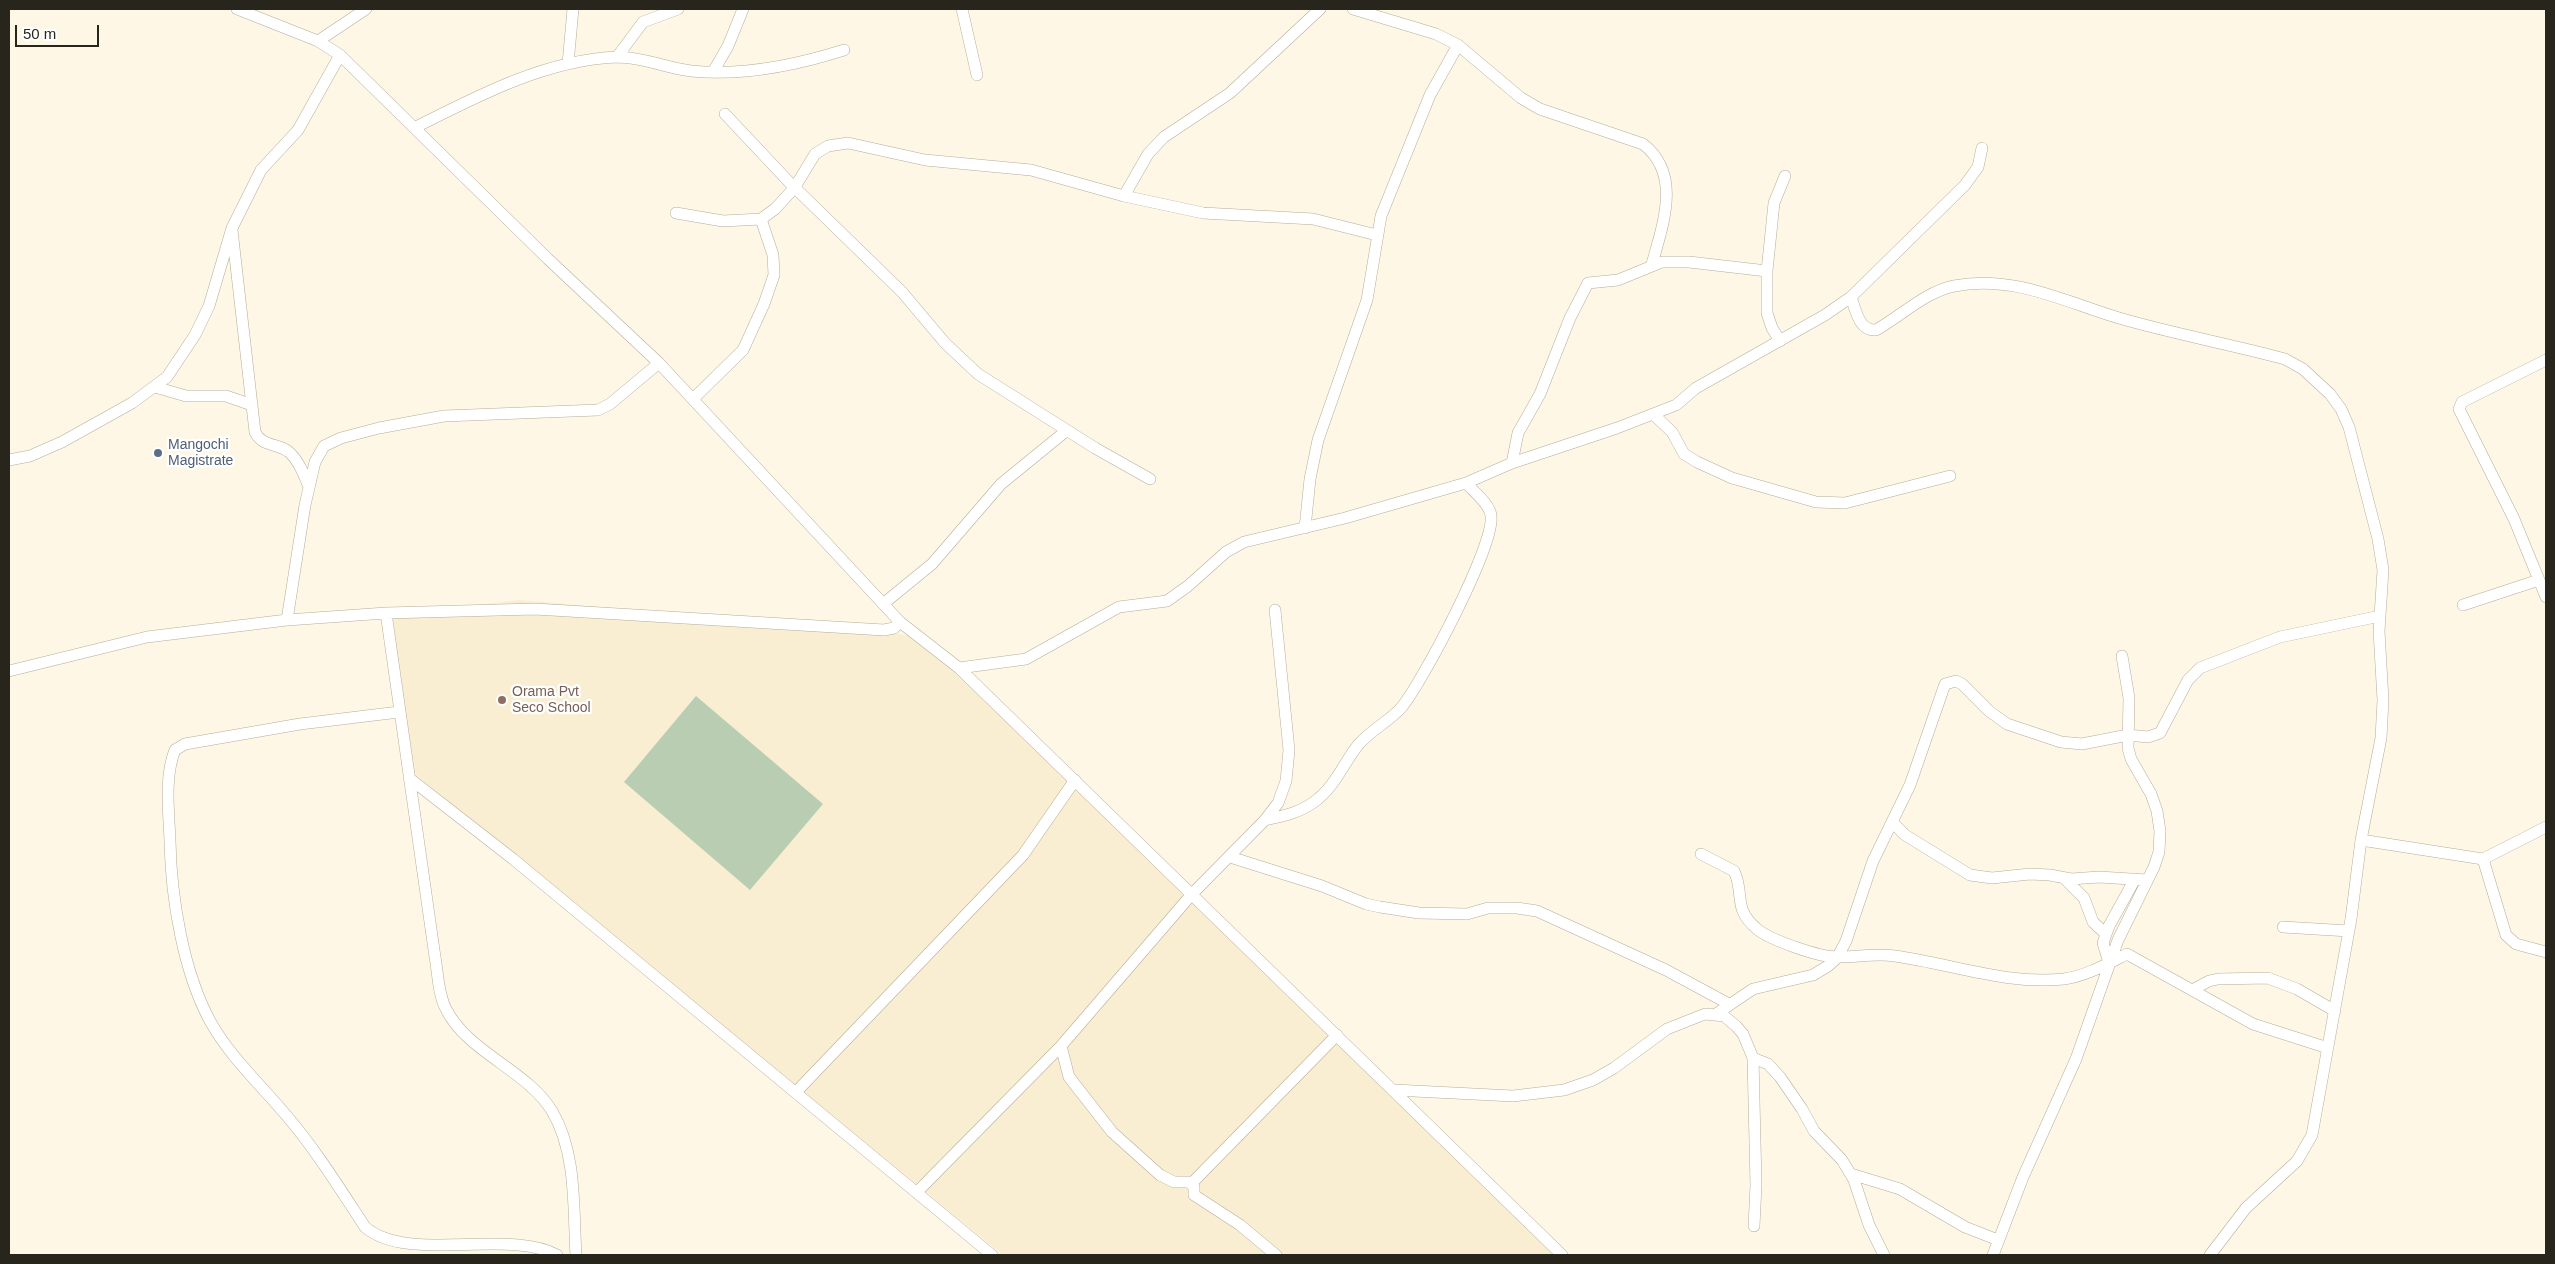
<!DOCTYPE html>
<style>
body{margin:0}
#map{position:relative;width:2555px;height:1264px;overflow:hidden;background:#fef7e6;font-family:Helvetica,sans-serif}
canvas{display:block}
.frame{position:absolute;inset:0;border:10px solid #28251d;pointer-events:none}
.scale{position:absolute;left:15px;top:25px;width:84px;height:22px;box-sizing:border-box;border:2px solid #28251d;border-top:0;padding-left:6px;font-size:15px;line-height:18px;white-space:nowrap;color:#28251d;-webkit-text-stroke:4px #fff;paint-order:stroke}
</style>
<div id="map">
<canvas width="2555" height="1264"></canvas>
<div class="frame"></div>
<div class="scale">50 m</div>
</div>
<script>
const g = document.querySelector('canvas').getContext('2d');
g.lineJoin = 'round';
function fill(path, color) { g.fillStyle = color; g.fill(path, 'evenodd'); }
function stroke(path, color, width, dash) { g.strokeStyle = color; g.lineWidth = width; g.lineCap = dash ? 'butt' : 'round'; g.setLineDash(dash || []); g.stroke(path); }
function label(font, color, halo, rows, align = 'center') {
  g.font = font + ' Helvetica,sans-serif'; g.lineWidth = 4.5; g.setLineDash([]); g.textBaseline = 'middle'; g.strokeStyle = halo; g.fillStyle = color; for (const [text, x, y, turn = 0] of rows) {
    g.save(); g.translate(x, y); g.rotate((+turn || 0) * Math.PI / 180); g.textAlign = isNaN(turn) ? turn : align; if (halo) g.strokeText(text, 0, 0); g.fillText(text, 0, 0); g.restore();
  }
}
fill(new Path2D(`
 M 519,600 L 890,632 L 933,641 L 1368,1068 L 1567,1255 L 1003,1255 L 414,773 L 390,615 Z`), '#faeed2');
fill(new Path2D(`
 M 696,696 L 823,804 L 750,890 L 624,782 Z`), '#b9cdb3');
const street = new Path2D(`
 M 237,9 L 318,41 L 340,55 L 548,259 L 659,363 L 900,622 L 959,668 L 1562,1255
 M 962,9 L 977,75
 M 1353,9 L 1436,34 L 1458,45 L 1521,98 L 1540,109 L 1643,144 C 1682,174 1663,224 1652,264
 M 318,41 L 366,9
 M 617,57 L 643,22 L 678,9
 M 568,64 L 573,9
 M 713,72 L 728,46 L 743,9
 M 725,114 L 789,182 L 902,292 L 945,343 L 978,374 L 1095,448 L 1150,479
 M 414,128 C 477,96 545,60 617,57 C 643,57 666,68 691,71 C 741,76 797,65 844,50
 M 1124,196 L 1148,154 L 1164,137 L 1230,93 L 1320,9
 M 676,213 L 723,221 L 761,219 L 775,209 L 795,187 L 815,154 L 828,146 L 848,143 L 925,160 L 1031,170 L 1124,196 L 1203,213 L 1313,219 L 1377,235
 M 232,230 L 255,432 C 262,447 278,443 289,452 C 299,461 304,475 309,487
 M 1851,297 C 1856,311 1859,331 1876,330 C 1901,316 1925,292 1954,286 C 2012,274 2065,302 2119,318 C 2174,334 2230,344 2285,359 L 2303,369 L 2330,394 L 2341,409 L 2349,427 L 2378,539 L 2383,570 L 2379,631 L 2383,700 L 2381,738 L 2361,840 L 2351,919 L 2312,1135 L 2297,1161 L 2246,1208 L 2210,1255
 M 1780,341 L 1772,328 L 1767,313 L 1767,271 L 1774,203 L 1785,176
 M 2546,360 L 2462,402 L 2459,409 L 2514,519 L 2546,597
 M 155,387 L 186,396 L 226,396 L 252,405
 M 693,399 L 743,350 L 764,304 L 774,275 L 773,255 L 761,219
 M 1653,414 L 1672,432 L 1684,454 L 1697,462 L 1732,478 L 1816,502 L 1845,503 L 1950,476
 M 9,460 L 30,456 L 62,442 L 132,403 L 167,377 L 195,335 L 209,306 L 232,228 L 261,170 L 298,130 L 340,55
 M 1512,463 L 1518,433 L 1540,394 L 1570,318 L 1588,283 L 1618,280 L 1662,262 L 1689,262 L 1767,271
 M 1305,528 L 1310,479 L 1318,440 L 1367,300 L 1381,216 L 1430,95 L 1458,45
 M 883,604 L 932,564 L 1001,484 L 1066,431
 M 2463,605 L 2539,580
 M 386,613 L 435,957 C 438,973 438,994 446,1009 C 467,1052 527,1070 552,1111 C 577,1153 573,1208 576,1255
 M 287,620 L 305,505 L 315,462 L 324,446 L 341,438 L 379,428 L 444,416 L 598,410 L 610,404 L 659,363
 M 959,668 L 1026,659 L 1119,607 L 1167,601 L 1188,586 L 1226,552 L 1244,542 L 1345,518 L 1466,483 L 1512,463 L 1617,428 L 1676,405 L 1696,388 L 1825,315 L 1851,297 L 1965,185 L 1978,167 L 1982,148
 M 9,671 L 147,637 L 287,620 L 386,613 L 535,609 L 884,630 L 894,628 L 900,622
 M 399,712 L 300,724 L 185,744 L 175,750 C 164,777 169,813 170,841 C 171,897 183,971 210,1021 C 230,1057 260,1084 286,1115 C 316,1150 340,1189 365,1227 C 408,1264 507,1228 557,1255
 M 409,778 L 513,859 L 992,1255
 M 1265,820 C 1283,816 1299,813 1314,802 C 1335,787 1343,764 1358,745 C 1371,730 1388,722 1401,708 C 1422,683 1495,545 1491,516 C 1490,504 1474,492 1466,483
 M 1892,822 L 1905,835 L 1970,875 L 1992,878 L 2030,874 L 2050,875 L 2071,879 L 2099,877 L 2147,880
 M 2361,840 L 2483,859 L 2546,827
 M 1701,854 L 1734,871 C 1745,894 1732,908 1757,929 C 1770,940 1821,958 1839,957 C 1858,957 1876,953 1895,956 C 1952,964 2006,985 2064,979 C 2086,976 2107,964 2127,954 L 2253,1024 L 2328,1048
 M 1230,857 L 1322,886 L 1366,904 L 1380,907 L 1419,913 L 1467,914 L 1488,908 L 1517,908 L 1537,911 L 1666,970 L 1729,1004
 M 2483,859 L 2506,935 L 2516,944 L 2546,952
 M 2065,879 L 2084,898 L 2093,922 L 2106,934
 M 2283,927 L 2349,931
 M 2109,963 L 2103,943 L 2109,926 L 2135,879
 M 2194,989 L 2209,981 L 2218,979 L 2268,978 L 2297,989 L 2335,1011
 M 1716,1014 L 1753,989 L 1813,975 L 1828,966 L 1837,958 L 1846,941 L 1873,861 L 1910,785 L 1945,684 L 1956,681 L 1962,684 L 1989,711 L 2007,724 L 2061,742 L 2082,744 L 2128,735 L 2148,737 L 2160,733 L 2188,680 L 2200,668 L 2280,637 L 2380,616
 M 1061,1046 L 1069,1077 L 1112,1132 L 1160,1175 L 1174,1182 L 1189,1182 L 1194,1187 L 1194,1195 L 1240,1225 L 1276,1255
 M 1753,1058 L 1768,1064 L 1780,1077 L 1802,1109 L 1814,1131 L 1842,1160 L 1854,1180 L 1869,1225 L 1884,1255
 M 1394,1090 L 1513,1096 L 1564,1090 L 1593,1080 L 1614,1068 L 1667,1029 L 1705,1014 L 1724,1016 L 1736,1026 L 1743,1034 L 1753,1058 L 1756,1185 L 1754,1226
 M 796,1092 L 1023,855 L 1075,780
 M 1851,1174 L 1900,1189 L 1965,1227 L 1998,1240
 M 1191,1184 L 1337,1035
 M 917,1192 L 1061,1046 L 1192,894 L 1265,820 L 1278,803 L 1286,781 L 1289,750 L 1275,610
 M 1993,1255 L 2023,1177 L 2076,1059 L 2118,940 L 2154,867 L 2159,852 L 2160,831 L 2157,811 L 2151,794 L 2131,759 L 2128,748 L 2129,698 L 2122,656`);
stroke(street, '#b5ad9a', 12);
stroke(street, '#fff', 11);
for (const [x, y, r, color] of [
 [158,453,5,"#5c6f8a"],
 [502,700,5,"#8d6e63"]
]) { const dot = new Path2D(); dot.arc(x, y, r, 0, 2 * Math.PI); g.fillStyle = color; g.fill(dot); stroke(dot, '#fff', 2); }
label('14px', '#4e5e75', '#fff', [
 ["Mangochi",168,445],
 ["Magistrate",168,461]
], 'left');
label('14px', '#785e54', '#fff', [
 ["Orama Pvt",512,692],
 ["Seco School",512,708]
], 'left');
</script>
